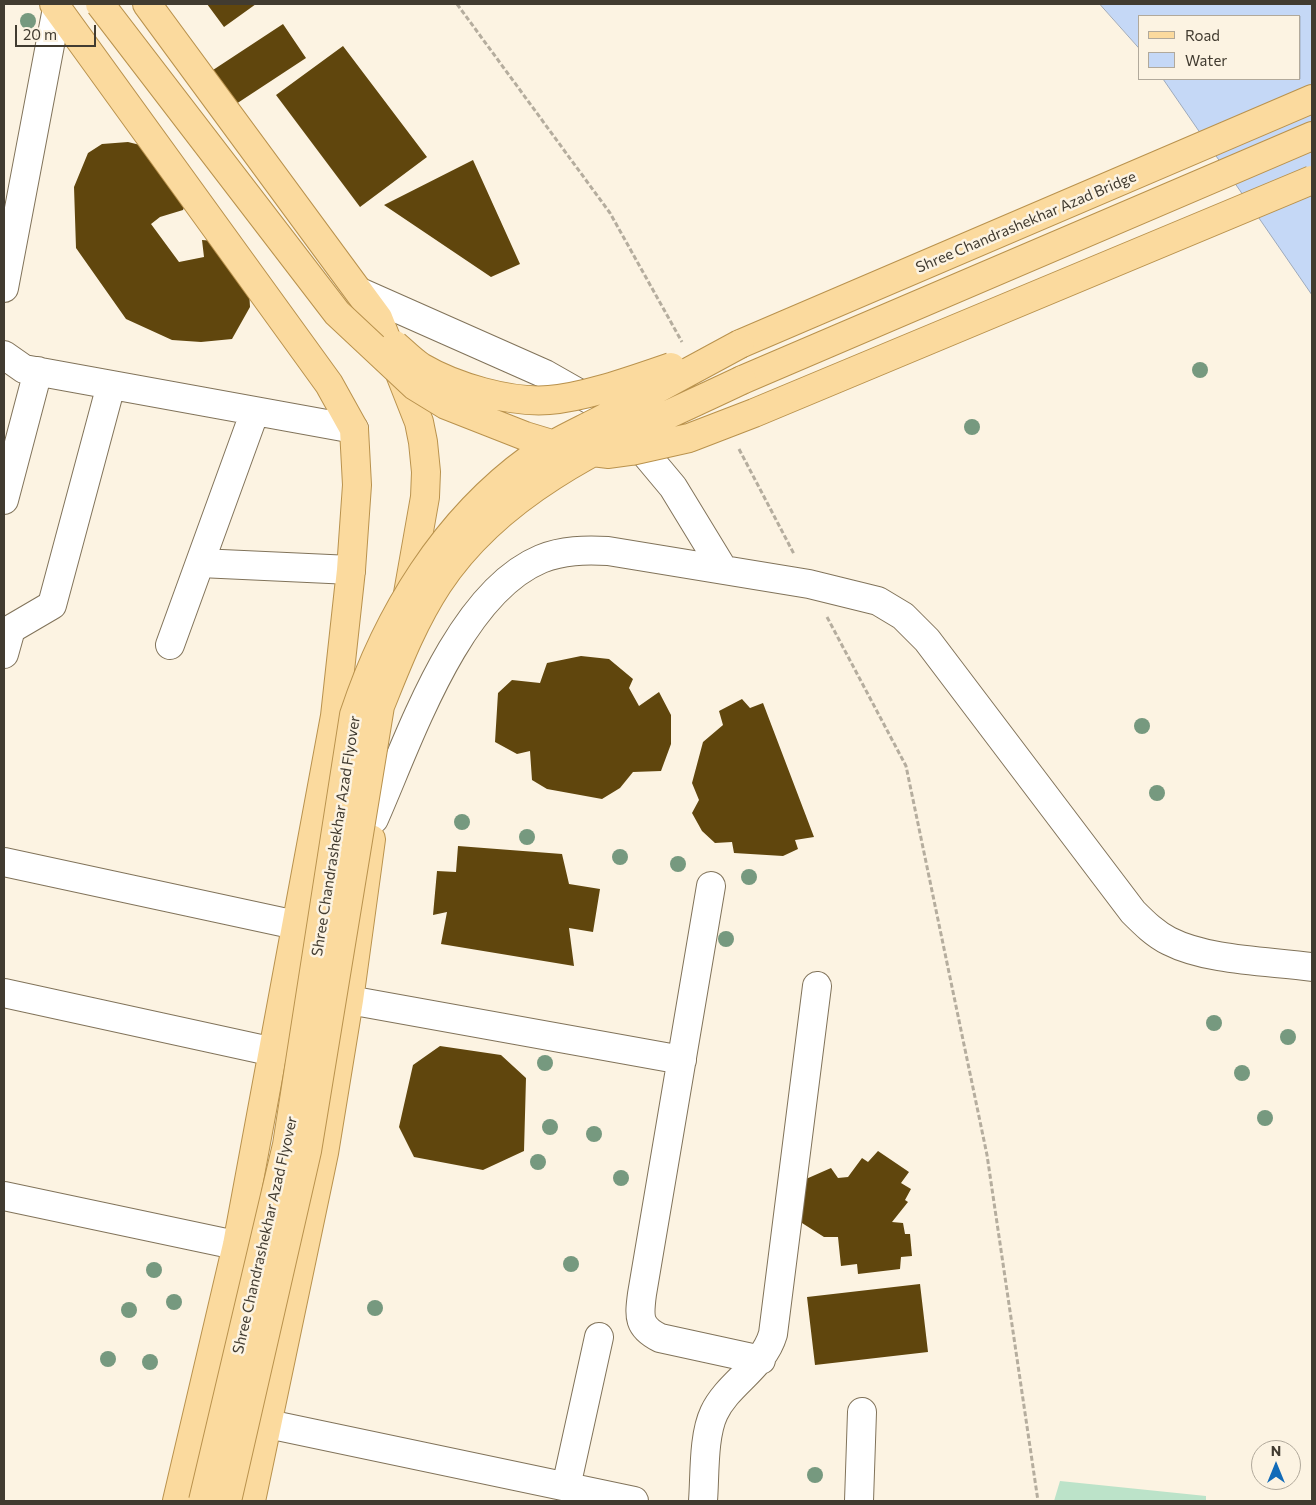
<!DOCTYPE html>
<style>
body{margin:0}
#map{position:relative;width:1316px;height:1505px;overflow:hidden;background:#fcf3e2;font-family:Commissioner,sans-serif}
canvas{display:block}
.frame{position:absolute;inset:0;border:5px solid #413b30;pointer-events:none}
.legend{position:absolute;left:1138px;top:15px;width:162px;height:65px;box-sizing:border-box;background:#fcf3e2;border:1px solid #b1a99b;margin:0;padding:6px 9px;list-style:none;font-size:15px;color:#413b30}
.legend li{display:flex;align-items:center;gap:10px;height:25px}
.legend b{width:25px;border:1px solid #b1a99b}
.north{position:absolute;left:1251px;top:1440px;width:50px;height:50px;box-sizing:border-box;background:#fcf3e2;border:1px solid #b1a99b;border-radius:50%;rotate:0deg;font-size:14px;font-weight:700;line-height:20px;text-align:center;color:#413b30}
.north::after{content:'';display:block;margin:auto;width:18px;height:22px;background:#126bb8;clip-path:polygon(50% 0,100% 100%,50% 72%,0 100%)}
.scale{position:absolute;left:15px;top:25px;width:81px;height:22px;box-sizing:border-box;border:2px solid #413b30;border-top:0;padding-left:6px;font-size:15px;line-height:18px;white-space:nowrap;color:#413b30;-webkit-text-stroke:4px #fcf3e2;paint-order:stroke}
</style>
<div id="map">
<canvas width="1316" height="1505"></canvas>
<div class="frame"></div>
<ul class="legend">
<li><b style="height:6px;background:#fbda9e"></b>Road</li>
<li><b style="height:14px;background:#c5d8f6"></b>Water</li>
</ul>
<div class="north">N</div>
<div class="scale">20 m</div>
</div>
<script>
const g = document.querySelector('canvas').getContext('2d');
g.lineJoin = 'round';
function fill(path, color) { g.fillStyle = color; g.fill(path, 'evenodd'); }
function stroke(path, color, width, dash) { g.strokeStyle = color; g.lineWidth = width; g.lineCap = dash ? 'butt' : 'round'; g.setLineDash(dash || []); g.stroke(path); }
function label(font, color, halo, rows, align = 'center') {
  g.font = font + ' Commissioner,sans-serif'; g.lineWidth = 5; g.setLineDash([]); g.textBaseline = 'middle'; g.strokeStyle = halo; g.fillStyle = color; for (const [text, x, y, turn = 0] of rows) {
    g.save(); g.translate(x, y); g.rotate((+turn || 0) * Math.PI / 180); g.textAlign = isNaN(turn) ? turn : align; if (halo) g.strokeText(text, 0, 0); g.fillText(text, 0, 0); g.restore();
  }
}
fill(new Path2D(`
 M 1060,1481 L 1206,1496 L 1206,1501 L 1054,1501 Z`), '#bce3c9');
const water = new Path2D(`
 M 1100,4 L 1312,4 L 1312,295 L 1163,79 L 1300,79 L 1300,16 L 1140,16 L 1140,49 Z`);
fill(water, '#c5d8f6');
stroke(water, '#9da9bb', 1);
fill(new Path2D(`
 M 207,4 L 256,4 L 224,27 Z
 M 283,24 L 306,58 L 236,104 L 213,70 Z
 M 343,46 L 427,157 L 360,207 L 276,95 Z
 M 128,142 L 152,148 L 188,198 L 183,210 L 160,217 L 151,224 L 179,262 L 204,257 L 202,240 L 215,241 L 249,290 L 250,307 L 232,339 L 201,342 L 172,340 L 126,319 L 76,248 L 74,187 L 88,153 L 102,144 Z
 M 473,160 L 520,264 L 491,277 L 384,205 Z
 M 581,656 L 609,659 L 633,679 L 629,688 L 639,706 L 659,692 L 671,715 L 671,744 L 661,771 L 633,772 L 620,788 L 602,799 L 547,789 L 532,780 L 530,751 L 517,754 L 495,742 L 498,693 L 512,680 L 540,683 L 547,663 Z
 M 742,699 L 750,708 L 763,703 L 814,837 L 795,840 L 798,849 L 783,856 L 734,853 L 732,842 L 715,843 L 702,831 L 692,813 L 699,800 L 692,783 L 703,742 L 723,725 L 719,711 Z
 M 458,846 L 562,854 L 569,884 L 600,889 L 593,932 L 569,928 L 574,966 L 441,944 L 447,912 L 433,915 L 437,871 L 456,872 Z
 M 440,1046 L 501,1055 L 526,1078 L 524,1151 L 483,1170 L 414,1157 L 399,1127 L 413,1065 Z
 M 878,1151 L 909,1172 L 901,1183 L 911,1189 L 905,1200 L 908,1202 L 892,1222 L 903,1223 L 905,1234 L 910,1234 L 912,1256 L 901,1257 L 900,1269 L 858,1274 L 857,1264 L 841,1266 L 838,1237 L 824,1237 L 802,1223 L 796,1189 L 806,1187 L 806,1179 L 831,1168 L 838,1178 L 848,1177 L 862,1158 L 868,1162 Z
 M 920,1284 L 928,1352 L 815,1365 L 807,1297 Z`), '#60460d');
const minor = new Path2D(`
 M 4,288 L 57,8
 M 360,292 L 545,374 L 596,403
 M 4,355 L 24,369 L 354,429
 M 627,432 L 673,487 L 723,569
 M 4,500 L 38,371
 M 200,563 L 351,570
 M 170,645 L 255,411
 M 4,654 L 11,629 L 52,605 L 111,385
 M 374,819 C 409,740 457,594 541,559 C 563,550 585,550 608,551 L 809,584 L 878,601 L 903,616 L 927,640 L 1133,912 C 1144,923 1155,934 1169,941 C 1208,961 1269,961 1312,967
 M 4,862 L 296,925
 M 711,886 L 642,1294 C 639,1317 638,1327 660,1338 L 761,1360
 M 4,993 L 274,1052
 M 349,1000 L 682,1060
 M 4,1196 L 259,1250
 M 268,1424 L 634,1501
 M 566,1487 L 599,1337
 M 703,1501 C 705,1476 703,1436 714,1413 C 728,1383 763,1368 773,1334 L 817,986
 M 859,1501 L 862,1412`);
const major = new Path2D(`
 M 54,4 L 329,384 L 354,429 L 357,485 L 351,570 L 335,716 L 237,1245 L 177,1501
 M 147,4 L 378,318 L 419,422 L 423,442 L 426,472 L 425,497 L 407,599
 M 740,344 L 1312,99
 M 742,380 L 1312,136
 M 251,1501 L 324,1153 L 349,1000 L 371,839`);
stroke(minor, '#81735a', 30);
stroke(major, '#b9924d', 30);
stroke(new Path2D(`
 M 457,4 L 610,213 L 682,342
 M 739,449 L 794,554
 M 827,617 L 906,766 L 987,1155 L 1038,1501`), '#b5ad9e', 3, [5, 2.5]);
stroke(minor, '#fff', 28);
stroke(major, '#fbda9e', 28);
const majorBridge = new Path2D(`
 M 100,4 L 337,313 L 415,386 L 446,405 L 525,436 L 568,449 L 609,454 L 631,451 L 689,438 L 754,413 L 1312,180
 M 395,345 C 403,352 412,361 421,367 C 455,387 510,403 549,400 C 587,397 635,379 671,367
 M 203,1501 L 287,1145 L 354,715 C 387,615 445,520 531,458 C 553,443 578,432 601,420 C 647,394 694,369 740,344
 M 227,1501 L 307,1151 L 380,706 C 397,664 413,622 438,584 C 508,478 634,432 742,380`);
stroke(majorBridge, '#b9924d', 30, []);
stroke(majorBridge, '#fbda9e', 28);
g.fillStyle = '#76997f';
for (const [x, y] of [
 [28,21],
 [1200,370],
 [972,427],
 [1142,726],
 [1157,793],
 [462,822],
 [527,837],
 [620,857],
 [678,864],
 [749,877],
 [726,939],
 [1214,1023],
 [1288,1037],
 [545,1063],
 [1242,1073],
 [1265,1118],
 [550,1127],
 [594,1134],
 [538,1162],
 [621,1178],
 [571,1264],
 [154,1270],
 [174,1302],
 [375,1308],
 [129,1310],
 [108,1359],
 [150,1362],
 [815,1475]
]) { g.beginPath(); g.arc(x, y, 8, 0, 2 * Math.PI); g.fill(); }
label('15px', '#413b30', '#fcf3e2', [
 ["Shree Chandrashekhar Azad Bridge",1026,222,-23],
 ["Shree Chandrashekhar Azad Flyover",336,836,-81],
 ["Shree Chandrashekhar Azad Flyover",265,1235,-77]
]);
</script>
